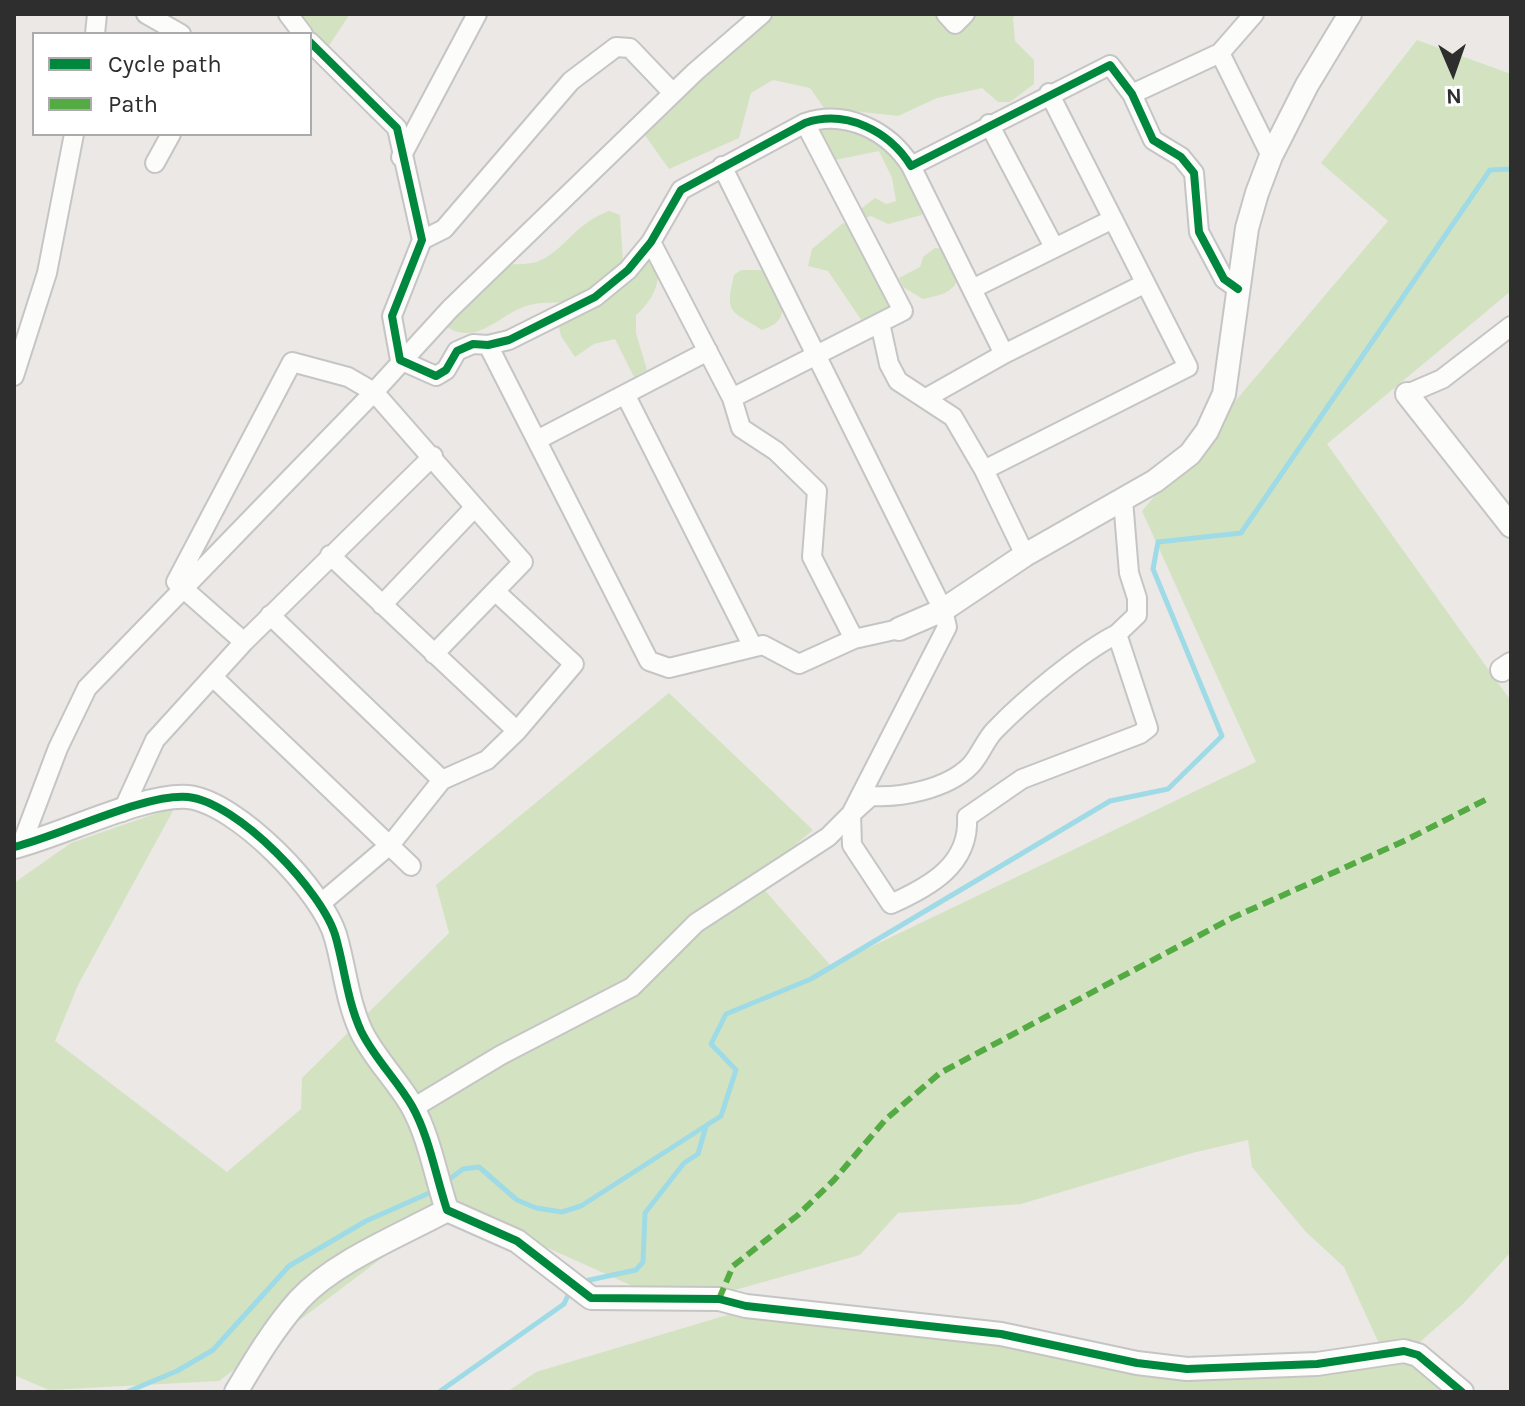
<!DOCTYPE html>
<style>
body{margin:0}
#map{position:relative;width:1525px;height:1406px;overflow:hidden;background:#ebe8e5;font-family:Karla,sans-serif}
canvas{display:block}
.frame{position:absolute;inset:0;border:16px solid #2e2e2e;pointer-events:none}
.legend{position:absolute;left:32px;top:32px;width:280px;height:104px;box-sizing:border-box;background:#fff;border:2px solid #ababab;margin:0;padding:10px 14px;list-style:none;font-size:24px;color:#2e2e2e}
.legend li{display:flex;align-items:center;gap:16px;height:40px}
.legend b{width:40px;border:2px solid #ababab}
.north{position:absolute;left:1413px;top:32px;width:80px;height:80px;-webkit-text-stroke:6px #fff;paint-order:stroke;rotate:178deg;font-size:22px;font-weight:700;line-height:32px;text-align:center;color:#2e2e2e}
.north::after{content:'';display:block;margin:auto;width:28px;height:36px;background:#2e2e2e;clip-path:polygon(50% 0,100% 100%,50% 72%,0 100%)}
</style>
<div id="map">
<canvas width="1525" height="1406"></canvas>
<div class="frame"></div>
<ul class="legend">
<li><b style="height:10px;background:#00873e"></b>Cycle path</li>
<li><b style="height:10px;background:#54ab44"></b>Path</li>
</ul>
<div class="north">N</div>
</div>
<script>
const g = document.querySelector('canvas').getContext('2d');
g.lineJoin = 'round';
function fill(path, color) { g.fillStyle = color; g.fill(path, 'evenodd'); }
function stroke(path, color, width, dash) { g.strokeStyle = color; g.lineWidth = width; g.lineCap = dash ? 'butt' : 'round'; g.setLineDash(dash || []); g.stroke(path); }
fill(new Path2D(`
 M 296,14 L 350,14 L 322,56 Z
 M 791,14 L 937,14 L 954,31 L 969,14 L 1016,14 L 1013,18 L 1015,41 L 1034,60 L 1034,84 L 1010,102 L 998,102 L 982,88 L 937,98 L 898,116 L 824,108 L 810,88 L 773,80 L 751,93 L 739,138 L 669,169 L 639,127 L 759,17 Z
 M 1417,40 L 1511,74 L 1511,291 L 1327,444 L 1511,701 L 1511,1252 L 1463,1304 L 1412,1349 L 1381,1348 L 1344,1267 L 1306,1232 L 1252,1167 L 1248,1140 L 1192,1153 L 1021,1204 L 898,1213 L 860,1255 L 706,1298 L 646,1292 L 452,1205 L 219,1381 L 49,1390 L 14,1375 L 14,883 L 71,843 L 175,807 L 78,985 L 55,1041 L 227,1172 L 301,1109 L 302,1078 L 449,933 L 436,885 L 669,693 L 813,830 L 755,879 L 831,966 L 1256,762 L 1142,511 L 1388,221 L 1321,163 Z
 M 820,125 C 897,125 893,145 927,206 L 922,215 L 888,224 L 871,216 L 864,218 L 857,212 L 875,198 L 886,204 L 896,201 L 892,178 L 879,151 L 835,160 L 824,147 Z
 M 609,211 L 620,215 L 623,262 L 654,248 C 663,275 658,296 636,315 L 636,333 L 647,370 L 634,377 L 615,339 L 594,344 L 575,357 L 561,336 L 557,319 L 576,303 C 561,303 541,301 526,306 C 499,315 477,346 447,327 L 450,309 L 500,262 C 560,275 560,229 609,211 Z
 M 843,223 L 858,228 L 897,309 L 864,324 L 828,271 L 808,266 L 812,249 Z
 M 935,248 L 947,249 L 960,273 C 955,293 942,295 923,299 L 903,287 L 899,278 L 920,267 L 923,257 Z
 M 741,270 L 768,270 C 779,294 797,319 762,330 C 732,310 724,316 734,275 Z
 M 734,1313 L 965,1335 L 1187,1369 L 1404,1351 L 1462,1392 L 507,1392 L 536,1372 Z`), '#d3e3c1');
stroke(new Path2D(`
 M 447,1181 L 463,1169 L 479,1167 L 517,1200 L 536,1208 L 562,1212 L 581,1206 L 721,1116 L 736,1070 L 711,1044 L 726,1014 L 811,979 L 1110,801 L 1168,789 L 1222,736 L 1153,569 L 1158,542 L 1241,533 L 1490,170 L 1511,169
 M 580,1282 L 636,1270 L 643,1262 L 645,1213 L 684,1163 L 698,1154 L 706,1126
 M 127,1392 L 177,1371 L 213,1350 L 289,1266 L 366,1221 L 436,1190
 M 439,1392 L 564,1304 L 570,1291`), '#9fdbe6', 5);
const minor = new Path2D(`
 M 146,14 L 181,34
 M 288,14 L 303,34
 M 946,14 L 955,24 L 965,14
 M 95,34 L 97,14
 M 310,42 L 397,128 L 422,240 L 392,316 L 400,360 L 436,376 L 446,370 L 457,351 L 473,344 L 488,345 L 509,340 L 595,297 L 628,270 L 651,242 L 681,190 L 805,123 C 846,109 889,131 911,166 L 1110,65 L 1132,94 L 1153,140 L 1181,157 L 1194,173 L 1199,232 L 1224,279 L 1238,289
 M 1220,53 L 1271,156
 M 1132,94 L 1220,53 L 1254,14
 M 989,124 L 1054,247
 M 401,157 L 477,14
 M 155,163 L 171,134
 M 911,166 L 1004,354
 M 422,240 L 444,229 L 571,81 L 616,47 L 630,48 L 673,93
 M 651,242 L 732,398 L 741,428 L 776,451 L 817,491 L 812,557 L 854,639
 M 974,288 L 1113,219
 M 880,323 L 889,364 L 898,381 L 953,417 L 984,470 L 1025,555
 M 488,345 L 649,661 L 669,668 L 763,645 L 799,664 L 854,639 L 899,629
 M 14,376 L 47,273 L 74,134
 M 1407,394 L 1442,379 L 1511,326
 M 626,396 L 752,645
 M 732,398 L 903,311 L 805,123
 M 926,398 L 1004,354 L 1144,284
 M 537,440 L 708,351
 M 984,470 L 1188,367 L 1049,93
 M 330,555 L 517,731
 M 382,605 L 474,508
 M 270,615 L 442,780
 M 1117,634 L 1148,728 L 1140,734 L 1022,779 L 967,817 C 970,865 929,887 891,904 L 852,845 L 851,814 L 871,796 C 901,798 947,789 970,766 C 980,756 985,740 995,730 C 1023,701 1081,652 1117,634 Z
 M 1117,634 L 1137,615 L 1137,598 L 1129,573 L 1123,500
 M 244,642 L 176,582 L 292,362 L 348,377 L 374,392 L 523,562 L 434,654
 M 213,677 L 411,866
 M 122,812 L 155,740 L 244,642 L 433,456
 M 21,846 L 58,748 L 87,688 L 374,392 L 450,309 L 695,72 L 762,14
 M 320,904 L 391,844 L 442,780 L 487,760 L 517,731 L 574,664 L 496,592
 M 413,1108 L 501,1055 L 632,987 L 696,923 L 828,837 L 851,814 L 947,627 L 943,610 L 722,166`);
const tertiary = new Path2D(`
 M 1407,394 L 1511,526
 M 899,629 L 943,610 L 1025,555 L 1155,481 L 1190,454 L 1207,431 L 1224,394 L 1247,228 L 1257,193 L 1271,156 L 1307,85 L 1350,14
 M 1502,670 L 1511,664
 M 14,847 C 60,836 145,793 188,797 C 237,802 324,892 336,938 C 345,970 347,1000 361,1031 C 374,1058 397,1080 412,1106 C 429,1136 436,1177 447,1210 L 517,1241 L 591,1298 L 719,1299 L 746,1306 L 1001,1334 L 1137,1363 L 1187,1369 L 1317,1364 L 1404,1351 L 1418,1355 L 1462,1392
 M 236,1392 C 255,1360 274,1328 299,1300 C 335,1261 401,1235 447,1210`);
stroke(minor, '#c6c5c5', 22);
stroke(tertiary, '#c6c5c5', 26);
stroke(minor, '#fcfcfb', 18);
stroke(tertiary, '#fcfcfb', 22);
stroke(new Path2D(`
 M 719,1299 L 733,1266 L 798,1215 L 834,1180 L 886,1119 L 940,1073 L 1232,918 L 1404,841 L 1487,799`), '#54ab44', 6, [12, 6]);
stroke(new Path2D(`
 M 310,42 L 397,128 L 422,240 L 392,316 L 400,360 L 436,376 L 446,370 L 457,351 L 473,344 L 488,345 L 509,340 L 595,297 L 628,270 L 651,242 L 681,190 L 805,123 C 846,109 889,131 911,166 L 1110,65 L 1132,94 L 1153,140 L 1181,157 L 1194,173 L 1199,232 L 1224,279 L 1238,289
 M 14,847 C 60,836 145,793 188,797 C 237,802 324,892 336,938 C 345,970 347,1000 361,1031 C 374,1058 397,1080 412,1106 C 429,1136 436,1177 447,1210 L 517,1241 L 591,1298 L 719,1299 L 746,1306 L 1001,1334 L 1137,1363 L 1187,1369 L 1317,1364 L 1404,1351 L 1418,1355 L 1462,1392`), '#00873e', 8);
</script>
